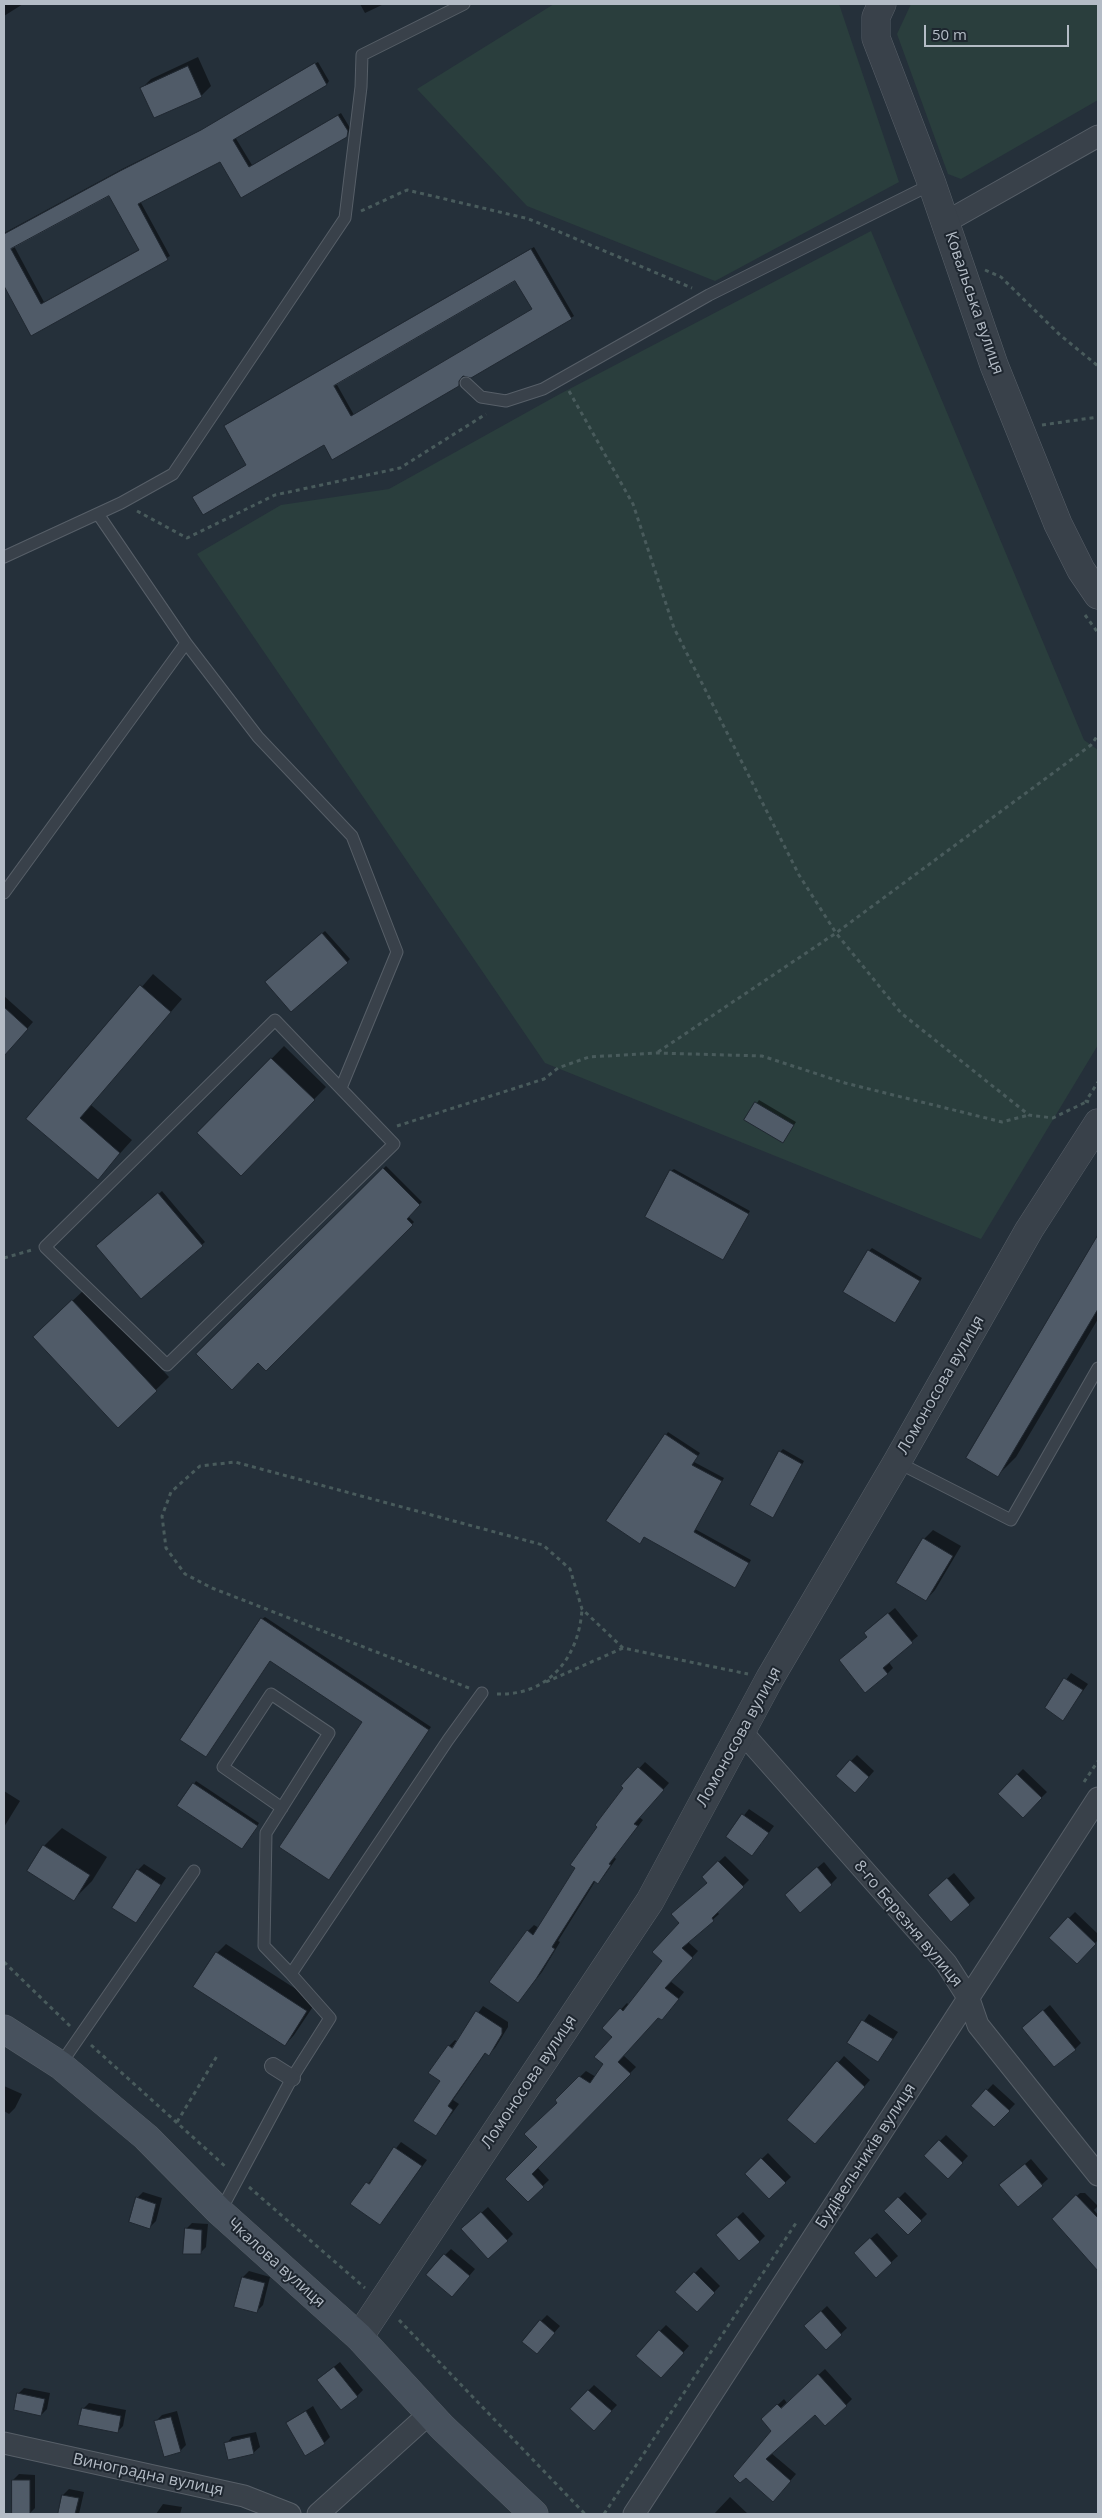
<!DOCTYPE html>
<meta charset="utf-8">
<style>
body{margin:0}
#map{position:relative;width:1102px;height:2518px;overflow:hidden;background:#25303a;font-family:"Open Sans",sans-serif}
canvas{display:block}
.frame{position:absolute;inset:0;border:5px solid #b4bcc6;pointer-events:none}
.scale{position:absolute;left:924px;top:25px;width:145px;height:22px;box-sizing:border-box;border:2px solid #b4bcc6;border-top:0;padding-left:6px;font-size:15px;line-height:18px;white-space:nowrap;color:#b4bcc6;-webkit-text-stroke:4px #1e262f;paint-order:stroke}
</style>
<div id="map">
<canvas width="1102" height="2518"></canvas>
<div class="frame"></div>
<div class="scale">50 m</div>
</div>
<script>
const g = document.querySelector('canvas').getContext('2d');
g.lineJoin = 'round';
function fill(path, color) { g.fillStyle = color; g.fill(path, 'evenodd'); }
function stroke(path, color, width, dash) { g.strokeStyle = color; g.lineWidth = width; g.lineCap = dash ? 'butt' : 'round'; g.setLineDash(dash || []); g.stroke(path); }
function label(font, color, halo, rows, align = 'center') {
  g.font = font + ' "Open Sans",sans-serif'; g.lineWidth = 4; g.setLineDash([]); g.textBaseline = 'middle'; g.strokeStyle = halo; g.fillStyle = color; for (const [text, x, y, turn = 0] of rows) {
    g.save(); g.translate(x, y); g.rotate((+turn || 0) * Math.PI / 180); g.textAlign = isNaN(turn) ? turn : align; if (halo) g.strokeText(text, 0, 0); g.fillText(text, 0, 0); g.restore();
  }
}
fill(new Path2D(`
 M 554,4 L 839,4 L 899,182 L 715,281 L 527,206 L 417,89 Z
 M 911,4 L 1098,4 L 1098,100 L 961,179 L 948,174 L 897,34 Z
 M 871,231 L 1084,740 L 1098,750 L 1098,1045 L 981,1239 L 545,1063 L 197,554 L 281,505 L 389,489 L 558,395 Z`), '#2a3e3d');
fill(new Path2D(`
 M 4,4 L 23,4 L 4,16 Z
 M 360,4 L 384,4 L 365,13 Z
 M 198,57 L 211,86 L 201,96 L 155,117 L 142,88 L 151,79 Z
 M 318,62 L 329,81 L 327,84 L 235,137 L 252,165 L 341,113 L 350,128 L 347,136 L 242,197 L 220,160 L 140,201 L 170,256 L 31,334 L 4,283 L 4,233 L 124,168 L 205,128 ZM 110,194 L 140,249 L 44,302 L 14,246 Z
 M 534,247 L 574,316 L 571,318 L 463,375 L 458,386 L 193,497 L 248,464 L 229,424 ZM 516,280 L 533,309 L 354,415 L 336,383 Z
 M 325,931 L 350,959 L 347,962 L 269,979 Z
 M 153,974 L 182,999 L 91,1105 L 132,1140 L 98,1178 L 28,1119 Z
 M 4,996 L 33,1022 L 4,1055 Z
 M 284,1046 L 326,1087 L 241,1174 L 199,1133 Z
 M 759,1100 L 796,1122 L 785,1139 L 746,1120 Z
 M 386,1166 L 422,1202 L 408,1216 L 414,1222 L 266,1369 L 258,1362 L 198,1354 Z
 M 674,1169 L 750,1211 L 725,1256 L 671,1171 Z
 M 162,1191 L 205,1242 L 141,1297 L 100,1244 Z
 M 1098,1237 L 1098,1319 L 1016,1457 L 998,1475 L 967,1457 Z
 M 872,1248 L 922,1278 L 897,1319 L 869,1251 Z
 M 85,1289 L 169,1377 L 119,1426 L 47,1325 Z
 M 668,1432 L 700,1453 L 694,1462 L 724,1478 L 695,1529 L 751,1560 L 735,1587 L 645,1536 L 643,1539 L 666,1435 Z
 M 783,1449 L 804,1461 L 775,1513 L 780,1452 Z
 M 933,1530 L 961,1546 L 935,1590 L 926,1600 L 924,1539 Z
 M 895,1608 L 918,1636 L 888,1661 L 893,1668 L 887,1674 L 840,1660 L 868,1636 L 872,1627 Z
 M 265,1617 L 431,1727 L 331,1876 L 364,1722 L 262,1619 Z
 M 1071,1673 L 1088,1684 L 1063,1719 L 1046,1708 Z
 M 857,1755 L 874,1771 L 861,1786 L 851,1761 Z
 M 645,1762 L 669,1783 L 639,1817 L 643,1820 L 614,1857 L 616,1859 L 604,1876 L 598,1882 L 596,1880 L 558,1941 L 560,1942 L 542,1972 L 518,2002 L 528,1931 L 534,1925 L 539,1928 L 625,1788 L 623,1786 Z
 M 1023,1769 L 1047,1792 L 1023,1816 L 999,1793 Z
 M 196,1781 L 259,1823 L 245,1845 L 179,1806 Z
 M 4,1791 L 20,1801 L 4,1827 Z
 M 749,1809 L 774,1826 L 752,1855 L 727,1837 Z
 M 62,1828 L 107,1857 L 92,1881 L 74,1899 L 44,1846 Z
 M 725,1856 L 749,1880 L 717,1912 L 719,1914 L 688,1942 L 698,1951 L 670,1981 L 684,1992 L 667,2013 L 659,2016 L 623,2055 L 636,2067 L 537,2167 L 549,2180 L 528,2200 L 507,2179 L 539,2147 L 558,2103 L 556,2100 L 586,2071 L 596,2077 L 605,2064 L 614,2037 L 604,2027 L 627,2003 L 629,2005 L 664,1961 L 681,1923 L 708,1882 L 703,1877 Z
 M 824,1862 L 837,1878 L 831,1884 L 792,1889 Z
 M 144,1864 L 166,1878 L 136,1922 L 138,1870 Z
 M 954,1873 L 975,1898 L 951,1920 L 935,1889 Z
 M 1075,1912 L 1098,1934 L 1098,1940 L 1077,1962 L 1069,1918 Z
 M 226,1944 L 316,2002 L 294,2035 L 285,2045 L 217,1953 Z
 M 1050,2005 L 1081,2043 L 1075,2049 L 1030,2022 Z
 M 483,2006 L 508,2022 L 508,2027 L 495,2048 L 489,2054 L 486,2052 L 453,2100 L 459,2104 L 436,2135 L 441,2081 L 449,2046 L 455,2040 L 458,2042 Z
 M 869,2014 L 898,2032 L 878,2061 L 849,2043 Z
 M 844,2056 L 870,2080 L 821,2136 L 789,2120 Z
 M 993,2084 L 1015,2104 L 994,2126 L 973,2105 Z
 M 4,2086 L 22,2094 L 15,2108 L 9,2114 L 4,2111 Z
 M 946,2135 L 968,2156 L 948,2177 L 925,2156 Z
 M 401,2142 L 427,2160 L 380,2223 L 352,2204 Z
 M 768,2153 L 791,2177 L 769,2198 L 746,2174 Z
 M 1031,2159 L 1048,2179 L 1018,2205 L 1007,2179 Z
 M 143,2192 L 162,2198 L 156,2221 L 150,2227 L 137,2198 Z
 M 905,2192 L 927,2214 L 908,2233 L 886,2211 Z
 M 1080,2193 L 1085,2193 L 1098,2206 L 1094,2210 L 1098,2215 L 1098,2265 L 1096,2266 L 1053,2219 Z
 M 488,2207 L 513,2234 L 507,2240 L 469,2224 Z
 M 743,2212 L 765,2236 L 759,2242 L 724,2229 Z
 M 192,2223 L 208,2224 L 206,2247 L 200,2253 L 186,2229 Z
 M 877,2233 L 898,2256 L 876,2276 L 861,2247 Z
 M 451,2249 L 475,2269 L 458,2289 L 445,2255 Z
 M 701,2267 L 720,2286 L 697,2310 L 677,2291 Z
 M 249,2271 L 270,2277 L 263,2305 L 257,2311 L 243,2277 Z
 M 827,2306 L 847,2328 L 826,2348 L 812,2320 Z
 M 547,2315 L 560,2326 L 543,2346 L 541,2321 Z
 M 666,2325 L 689,2346 L 667,2370 L 660,2331 Z
 M 340,2362 L 363,2390 L 357,2396 L 325,2374 Z
 M 825,2369 L 852,2399 L 846,2405 L 815,2413 L 771,2453 L 796,2474 L 779,2494 L 746,2476 L 773,2431 L 768,2414 L 784,2399 L 787,2403 Z
 M 594,2385 L 617,2405 L 600,2423 L 588,2391 Z
 M 24,2388 L 50,2393 L 47,2409 L 41,2415 L 18,2394 Z
 M 89,2403 L 126,2410 L 123,2426 L 117,2432 L 83,2409 Z
 M 313,2406 L 330,2437 L 324,2443 L 287,2423 Z
 M 177,2411 L 186,2445 L 180,2451 L 156,2421 L 162,2415 Z
 M 256,2432 L 260,2447 L 253,2453 L 226,2444 L 232,2437 Z
 M 19,2474 L 35,2475 L 35,2508 L 29,2514 L 13,2514 L 13,2480 Z
 M 69,2489 L 84,2492 L 79,2514 L 59,2514 L 63,2495 Z
 M 730,2497 L 748,2514 L 714,2514 Z
 M 163,2504 L 182,2507 L 180,2514 L 156,2514 Z`), '#0007');
const building = new Path2D(`
 M 315,63 L 327,85 L 233,140 L 249,167 L 338,115 L 348,131 L 347,137 L 241,198 L 220,162 L 138,204 L 168,260 L 31,336 L 4,286 L 4,234 L 120,171 L 201,130 ZM 109,196 L 139,250 L 41,304 L 11,249 Z
 M 188,66 L 202,97 L 154,118 L 140,88 Z
 M 531,249 L 572,319 L 471,378 L 463,376 L 459,381 L 459,386 L 332,460 L 324,445 L 203,515 L 192,497 L 246,465 L 224,426 ZM 515,281 L 532,309 L 351,416 L 334,386 Z
 M 322,933 L 348,963 L 291,1012 L 265,982 Z
 M 140,985 L 171,1012 L 80,1118 L 120,1153 L 98,1180 L 26,1119 Z
 M 4,1007 L 28,1029 L 4,1056 Z
 M 271,1058 L 315,1100 L 241,1176 L 197,1133 Z
 M 755,1102 L 794,1125 L 783,1143 L 744,1120 Z
 M 383,1168 L 420,1205 L 407,1219 L 413,1225 L 266,1371 L 258,1363 L 232,1390 L 196,1354 Z
 M 670,1170 L 749,1214 L 723,1260 L 645,1217 Z
 M 158,1193 L 203,1246 L 141,1299 L 96,1246 Z
 M 1098,1235 L 1098,1309 L 998,1477 L 966,1458 Z
 M 868,1250 L 920,1281 L 895,1323 L 843,1292 Z
 M 72,1300 L 157,1391 L 118,1428 L 33,1337 Z
 M 665,1434 L 698,1456 L 692,1465 L 722,1481 L 694,1532 L 749,1563 L 735,1588 L 644,1537 L 640,1544 L 606,1521 Z
 M 779,1451 L 802,1464 L 773,1518 L 750,1505 Z
 M 923,1538 L 953,1556 L 926,1601 L 896,1583 Z
 M 888,1613 L 913,1643 L 883,1668 L 888,1674 L 865,1693 L 839,1660 L 867,1637 L 864,1633 Z
 M 261,1618 L 429,1730 L 329,1880 L 279,1847 L 362,1722 L 270,1661 L 206,1757 L 180,1740 Z
 M 1064,1678 L 1083,1690 L 1063,1721 L 1045,1708 Z
 M 850,1760 L 869,1777 L 855,1793 L 836,1776 Z
 M 638,1767 L 664,1790 L 634,1824 L 638,1826 L 609,1864 L 611,1865 L 598,1884 L 594,1881 L 552,1947 L 555,1949 L 536,1979 L 518,2003 L 489,1982 L 527,1930 L 533,1935 L 575,1868 L 570,1865 L 597,1827 L 595,1825 L 623,1788 L 621,1786 Z
 M 1017,1774 L 1042,1798 L 1023,1818 L 998,1794 Z
 M 193,1783 L 258,1826 L 242,1849 L 177,1806 Z
 M 742,1814 L 769,1833 L 752,1856 L 726,1837 Z
 M 43,1845 L 90,1875 L 74,1901 L 27,1871 Z
 M 718,1861 L 744,1887 L 712,1918 L 714,1921 L 682,1948 L 693,1958 L 665,1988 L 679,1999 L 662,2020 L 658,2018 L 618,2062 L 631,2074 L 532,2174 L 544,2187 L 528,2202 L 505,2179 L 537,2147 L 524,2134 L 557,2103 L 555,2100 L 579,2076 L 590,2083 L 603,2064 L 594,2057 L 612,2037 L 602,2028 L 620,2008 L 623,2011 L 662,1961 L 652,1952 L 679,1923 L 671,1914 L 707,1883 L 702,1877 Z
 M 817,1867 L 832,1885 L 800,1913 L 785,1895 Z
 M 137,1869 L 161,1885 L 136,1923 L 112,1908 Z
 M 947,1878 L 970,1905 L 951,1922 L 928,1895 Z
 M 1068,1917 L 1096,1944 L 1077,1964 L 1049,1938 Z
 M 216,1952 L 307,2011 L 285,2046 L 193,1987 Z
 M 1043,2010 L 1076,2050 L 1054,2067 L 1022,2028 Z
 M 476,2011 L 502,2028 L 502,2034 L 489,2056 L 485,2053 L 448,2106 L 453,2110 L 436,2136 L 413,2121 L 440,2081 L 428,2073 L 448,2045 L 452,2048 Z
 M 862,2020 L 893,2039 L 878,2062 L 847,2043 Z
 M 837,2061 L 865,2087 L 815,2144 L 787,2120 Z
 M 986,2089 L 1010,2111 L 994,2127 L 971,2106 Z
 M 939,2140 L 963,2163 L 948,2179 L 924,2156 Z
 M 394,2147 L 422,2166 L 380,2225 L 350,2204 L 366,2182 L 369,2184 Z
 M 761,2158 L 786,2183 L 769,2199 L 745,2174 Z
 M 1025,2164 L 1043,2186 L 1018,2207 L 999,2185 Z
 M 1076,2195 L 1098,2218 L 1098,2271 L 1052,2219 Z
 M 136,2197 L 156,2204 L 150,2229 L 129,2222 Z
 M 898,2197 L 922,2221 L 908,2235 L 884,2211 Z
 M 481,2212 L 508,2241 L 488,2259 L 461,2229 Z
 M 737,2217 L 760,2242 L 739,2261 L 716,2235 Z
 M 185,2228 L 202,2230 L 201,2254 L 183,2254 Z
 M 870,2238 L 892,2263 L 876,2278 L 854,2253 Z
 M 444,2254 L 470,2276 L 452,2297 L 426,2275 Z
 M 694,2272 L 715,2293 L 697,2312 L 675,2292 Z
 M 242,2277 L 265,2283 L 257,2313 L 234,2307 Z
 M 821,2311 L 842,2335 L 826,2350 L 804,2326 Z
 M 540,2320 L 555,2333 L 537,2354 L 522,2342 Z
 M 659,2330 L 684,2353 L 661,2378 L 636,2356 Z
 M 334,2367 L 358,2397 L 341,2410 L 317,2380 Z
 M 818,2374 L 847,2406 L 825,2426 L 815,2415 L 766,2459 L 791,2481 L 773,2502 L 746,2478 L 740,2483 L 733,2476 L 771,2431 L 761,2419 L 777,2404 L 781,2408 Z
 M 588,2390 L 612,2411 L 594,2431 L 570,2409 Z
 M 17,2393 L 45,2399 L 41,2416 L 14,2410 Z
 M 82,2408 L 121,2416 L 118,2433 L 78,2425 Z
 M 306,2411 L 325,2444 L 305,2456 L 286,2423 Z
 M 171,2417 L 181,2452 L 164,2457 L 154,2421 Z
 M 250,2437 L 254,2454 L 228,2460 L 224,2443 Z
 M 12,2480 L 30,2480 L 30,2514 L 12,2514 Z
 M 62,2495 L 79,2498 L 75,2514 L 58,2514 Z`);
fill(building, '#505b68');
stroke(building, '#202831', 1);
const service = new Path2D(`
 M 466,383 L 481,397 L 506,401 L 543,389 L 709,295 L 932,184
 M 4,557 L 121,503 L 173,474 L 345,218 L 361,87 L 362,55 L 464,4
 M 186,643 L 258,737 L 352,836 L 397,952 L 341,1088
 M 4,893 L 186,643 L 98,514
 M 275,1020 L 394,1144 L 167,1365 L 45,1247 Z
 M 897,1462 L 1011,1520 L 1098,1368
 M 282,1808 L 223,1767 L 271,1694 L 329,1733 L 266,1833 L 264,1946 L 291,1974
 M 60,2065 L 194,1871
 M 220,2212 L 292,2078 L 330,2018 L 291,1974 L 448,1740 L 482,1693`);
const pedestrian = new Path2D(`
 M 273,2066 L 292,2078`);
const minor = new Path2D(`
 M 946,222 L 1098,136
 M 741,1731 L 946,1963 L 969,1999 L 978,2025 L 1098,2175
 M 4,2443 L 244,2496 L 290,2514
 M 318,2514 L 430,2413
 M 634,2514 L 1098,1798`);
const tertiary = new Path2D(`
 M 882,4 L 876,17 L 876,38 L 932,184 L 994,365 L 1058,524 L 1081,570 L 1098,595
 M 359,2337 L 650,1901 L 770,1678 L 897,1462 L 1029,1230 L 1098,1123`);
const secondary = new Path2D(`
 M 4,2029 L 60,2065 L 146,2137 L 220,2212 L 359,2337 L 442,2427 L 534,2514`);
stroke(service, '#575f68', 13);
stroke(pedestrian, '#575f68', 18);
stroke(minor, '#575f68', 23);
stroke(tertiary, '#575f68', 29);
stroke(secondary, '#575f68', 29);
stroke(new Path2D(`
 M 361,211 L 407,190 L 529,219 L 692,288
 M 985,270 L 1001,277 L 1060,335 L 1098,366
 M 569,391 L 633,504 L 674,628 L 799,875 L 836,933 L 901,1013 L 1029,1115 L 1053,1118 L 1086,1102
 M 1042,425 L 1098,417
 M 137,511 L 187,538 L 275,495 L 400,468 L 486,414
 M 1085,615 L 1098,633
 M 658,1052 L 836,933 L 1091,745 L 1098,735
 M 1089,1102 L 1086,1101 L 1098,1082
 M 397,1126 L 544,1079 L 558,1068 L 589,1057 L 657,1053 L 762,1056 L 845,1083 L 1002,1122 L 1029,1115
 M 4,1258 L 32,1250
 M 546,1682 L 623,1648
 M 469,1688 L 212,1588 L 185,1574 L 166,1548 L 162,1516 L 171,1492 L 200,1466 L 235,1462 L 543,1545 L 570,1569 L 582,1609 L 623,1648 L 748,1674
 M 497,1694 C 548,1696 579,1658 582,1609
 M 1084,1782 L 1098,1761
 M 4,1962 L 70,2026
 M 91,2045 L 227,2168
 M 177,2122 L 217,2056
 M 249,2187 L 365,2288
 M 399,2320 L 585,2514
 M 604,2514 L 796,2223`), '#495b5c', 3, [4, 4]);
stroke(service, '#39414a', 11);
stroke(pedestrian, '#39414a', 16);
stroke(minor, '#39414a', 21);
stroke(tertiary, '#39414a', 28);
stroke(secondary, '#47515d', 28);
label('16px', '#b4bcc6', '#1e262f', [
 ["Ковальська вулиця",974,303,71],
 ["Ломоносова вулиця",941,1385,-60],
 ["Ломоносова вулиця",739,1737,-61],
 ["8-го Березня вулиця",908,1924,50],
 ["Ломоносова вулиця",529,2082,-56],
 ["Будівельників вулиця",866,2156,-57],
 ["Чкалова вулиця",276,2263,42],
 ["Виноградна вулиця",148,2475,12]
]);
</script>
